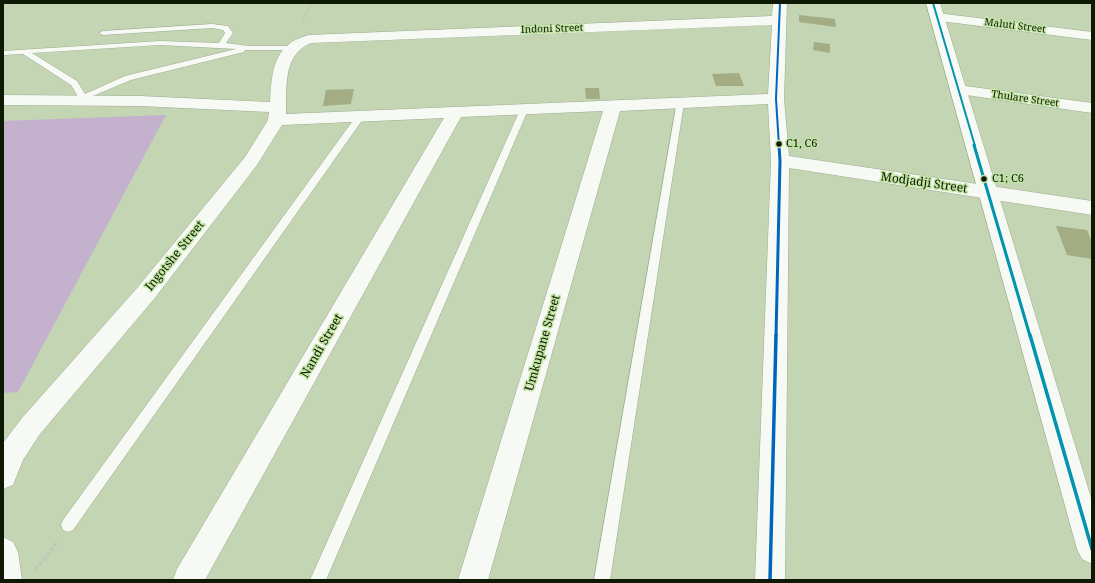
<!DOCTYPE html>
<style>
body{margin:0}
#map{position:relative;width:1095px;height:583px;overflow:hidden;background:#c3d5b3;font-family:"Noto Serif",serif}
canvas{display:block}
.frame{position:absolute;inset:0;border:4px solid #0d1902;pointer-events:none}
</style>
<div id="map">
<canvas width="1095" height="583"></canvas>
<div class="frame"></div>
</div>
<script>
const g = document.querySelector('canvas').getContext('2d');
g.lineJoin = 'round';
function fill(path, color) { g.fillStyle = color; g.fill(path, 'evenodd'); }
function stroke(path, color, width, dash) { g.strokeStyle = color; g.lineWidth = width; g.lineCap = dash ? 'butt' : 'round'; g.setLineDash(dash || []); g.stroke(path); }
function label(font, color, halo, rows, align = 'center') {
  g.font = font + ' "Noto Serif",serif'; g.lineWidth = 3; g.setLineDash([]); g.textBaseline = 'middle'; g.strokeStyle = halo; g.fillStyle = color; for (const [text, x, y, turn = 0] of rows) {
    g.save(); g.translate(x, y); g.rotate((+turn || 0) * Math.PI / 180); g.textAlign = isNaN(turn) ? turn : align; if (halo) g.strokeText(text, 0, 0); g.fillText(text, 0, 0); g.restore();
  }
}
fill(new Path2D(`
 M 166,115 L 18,392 L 3,393 L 3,121 Z`), '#c4b1ce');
fill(new Path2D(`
 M 799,15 L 835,19 L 836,27 L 799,22 Z
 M 814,42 L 830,44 L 830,53 L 813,50 Z
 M 739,73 L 744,86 L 716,86 L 712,74 Z
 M 585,88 L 599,88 L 600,99 L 586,99 Z
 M 354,89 L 351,104 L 323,106 L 326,90 Z
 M 1056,226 L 1087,230 L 1092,242 L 1092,259 L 1067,255 Z`), '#a4ac83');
const service = new Path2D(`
 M 212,24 L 228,26 L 233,33 L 226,43 L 249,46 L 292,46 L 296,48 L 292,50 L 245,50 L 244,52 L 131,80 L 83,100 L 80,100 L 71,85 L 23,54 L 3,55 L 3,51 L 160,41 L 219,43 L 225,33 L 223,30 L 212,28 L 103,35 L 99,33 L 103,31 ZM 160,45 L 236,49 L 125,76 L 85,94 L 77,81 L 32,53 Z
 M 677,101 L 680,101 L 684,103 L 610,580 L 594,580 Z
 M 524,107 L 528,110 L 326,580 L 310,580 L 520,110 Z
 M 360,114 L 363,115 L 364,117 L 363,119 L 73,530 L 68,532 L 63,530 L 61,525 L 63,520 L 357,115 Z`);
const minor = new Path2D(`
 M 773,3 L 787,3 L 784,99 L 789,156 L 1092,201 L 1092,215 L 789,168 L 785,580 L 755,580 L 771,161 L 768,104 L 620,111 L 488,580 L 458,580 L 603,111 L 461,117 L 205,580 L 173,580 L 177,569 L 444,118 L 282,125 L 257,165 L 154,299 L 40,434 L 23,460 L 13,485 L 3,489 L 3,443 L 22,418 L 138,287 L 245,157 L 268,120 L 269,112 L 140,106 L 3,105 L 3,95 L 140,96 L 270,102 C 272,71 273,44 309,35 L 772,16 ZM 772,25 L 768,94 L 286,114 C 287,88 282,55 311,43 Z
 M 937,13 L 1092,32 L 1092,40 L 932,20 L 930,17 L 932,14 Z
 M 958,85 L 1092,103 L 1092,113 L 952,93 L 950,90 L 952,87 Z
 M 3,537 L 13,542 L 18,552 L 22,580 L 3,580 Z`);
const tertiary = new Path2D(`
 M 926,3 L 940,3 L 1092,501 L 1092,564 L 1082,559 L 1077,549 Z`);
stroke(service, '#9cab8f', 1);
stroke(minor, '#9cab8f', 1);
stroke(tertiary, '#9cab8f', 1);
stroke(new Path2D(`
 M 302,22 L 311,3`), '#c0c5bc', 2, [2, 1.5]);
stroke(new Path2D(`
 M 35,569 L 44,560 L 57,542`), '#c0c5bc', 3, [3.5, 2.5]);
fill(service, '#f6f9f4');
fill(minor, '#f6f9f4');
fill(tertiary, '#f6f9f4');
stroke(new Path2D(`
 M 933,3 L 975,146`), '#0293af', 2);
stroke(new Path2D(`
 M 974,145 L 1030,336`), '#0293af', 3);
stroke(new Path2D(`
 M 1030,335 L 1092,549`), '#0293af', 3.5);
stroke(new Path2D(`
 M 779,146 L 776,99 L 780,3`), '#0065bd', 2);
stroke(new Path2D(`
 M 776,336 L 780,161 L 779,145`), '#0065bd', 3);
stroke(new Path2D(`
 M 770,580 L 776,335`), '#0065bd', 3.5);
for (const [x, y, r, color] of [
 [779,144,3.5,"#0d1902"],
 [984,179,3.5,"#0d1902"]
]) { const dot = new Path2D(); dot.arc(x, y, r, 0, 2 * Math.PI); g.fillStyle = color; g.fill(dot); stroke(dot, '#c2e4a4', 1.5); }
label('10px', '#0d1902', '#c2e4a4', [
 ["Maluti Street",1015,26,7],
 ["Indoni Street",552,29,-2],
 ["Thulare Street",1025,99,8]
]);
label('11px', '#0d1902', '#c2e4a4', [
 ["C1, C6",786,144],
 ["C1; C6",992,179]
], 'left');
label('12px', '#0d1902', '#c2e4a4', [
 ["Modjadji Street",924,183,8],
 ["Ingotshe Street",175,256,-51],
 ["Umkupane Street",543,343,-74],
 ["Nandi Street",322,346,-60]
]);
</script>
